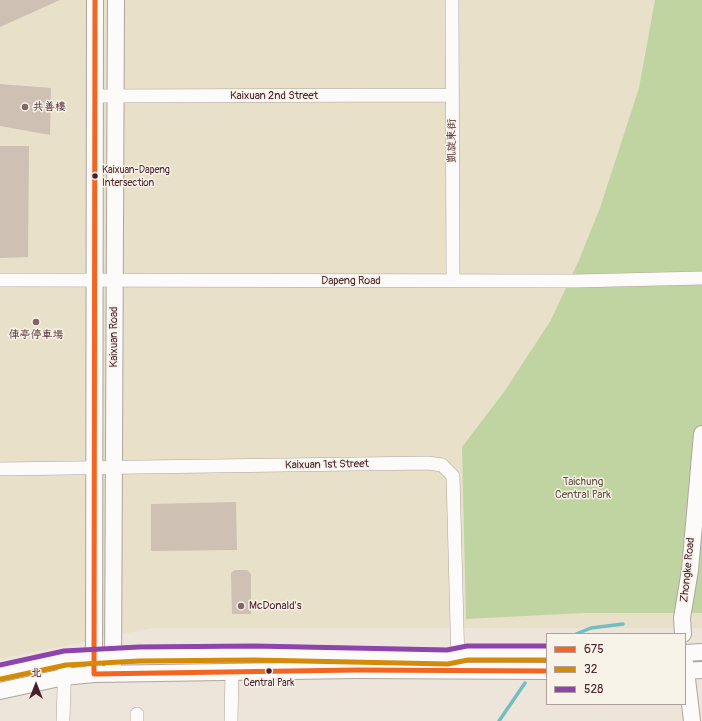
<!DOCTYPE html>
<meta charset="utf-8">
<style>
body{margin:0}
#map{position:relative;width:702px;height:721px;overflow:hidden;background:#ede5d9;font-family:Pangolin,"LXGW WenKai TC",sans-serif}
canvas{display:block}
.legend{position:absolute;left:546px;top:633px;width:140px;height:72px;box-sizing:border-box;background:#f7f3e8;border:1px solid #b29e9c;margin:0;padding:5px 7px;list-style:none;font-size:12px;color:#4a1f2b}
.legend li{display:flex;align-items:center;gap:8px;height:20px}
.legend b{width:20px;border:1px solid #b29e9c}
.north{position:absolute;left:16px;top:665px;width:40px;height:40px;-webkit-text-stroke:3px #f7f3e8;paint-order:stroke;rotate:0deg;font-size:11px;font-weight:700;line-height:16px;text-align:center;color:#4a1f2b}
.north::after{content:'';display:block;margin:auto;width:14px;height:18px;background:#4a1f2b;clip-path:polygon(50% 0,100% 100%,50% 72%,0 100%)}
</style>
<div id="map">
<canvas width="702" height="721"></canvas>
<ul class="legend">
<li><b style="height:5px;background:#f26522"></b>675</li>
<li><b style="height:5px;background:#d48b09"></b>32</li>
<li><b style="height:5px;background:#8e44ad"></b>528</li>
</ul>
<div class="north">北</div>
</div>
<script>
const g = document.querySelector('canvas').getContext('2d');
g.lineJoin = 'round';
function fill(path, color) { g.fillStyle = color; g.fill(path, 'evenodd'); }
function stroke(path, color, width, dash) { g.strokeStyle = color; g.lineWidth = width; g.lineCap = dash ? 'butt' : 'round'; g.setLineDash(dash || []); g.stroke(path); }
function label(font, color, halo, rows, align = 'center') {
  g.font = font + ' Pangolin,"LXGW WenKai TC",sans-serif'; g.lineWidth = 3; g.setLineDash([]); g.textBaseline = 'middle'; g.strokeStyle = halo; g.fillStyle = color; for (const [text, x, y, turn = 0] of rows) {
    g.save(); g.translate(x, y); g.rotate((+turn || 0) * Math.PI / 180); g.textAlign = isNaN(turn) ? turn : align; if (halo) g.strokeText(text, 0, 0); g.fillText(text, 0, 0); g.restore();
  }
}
fill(new Path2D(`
 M 0,0 L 702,0 L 702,628 L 152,628 L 0,659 Z`), '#e8e0c8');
fill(new Path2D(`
 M 655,0 L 702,0 L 702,613 L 584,613 L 466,619 L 462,447 L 504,392 L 551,320 L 579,260 L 600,208 L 639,88 Z`), '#c0d4a1');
stroke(new Path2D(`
 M 576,634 L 591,628 L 623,624
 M 499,721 L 525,683`), '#72bec2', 3.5);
fill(new Path2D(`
 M 0,0 L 60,0 L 0,27 Z
 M 0,84 L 51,88 L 50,135 L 0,126 Z
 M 0,146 L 29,146 L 28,257 L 0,258 Z
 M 236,502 L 237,550 L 151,551 L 151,504 Z
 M 235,570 L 247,570 L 251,574 L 251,614 L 232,614 L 231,573 Z`), '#cec0b3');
const minor = new Path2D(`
 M 452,0 L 453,281
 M 95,96 L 452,95
 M 0,280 L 575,281 L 702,278
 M 0,469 L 428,463 L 442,465 L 453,476 L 458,664
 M 63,721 L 65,658
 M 137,721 L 137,714
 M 231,721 L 232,672`);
const tertiary = new Path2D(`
 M 683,634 L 682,618 L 690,570 L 702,434
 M 685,653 L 702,652
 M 685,662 L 692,721
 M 685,671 L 702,670
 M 0,672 L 65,658 L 139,654 L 254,653 L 448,657 L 467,653 L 547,653
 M 94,674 L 95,0
 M 113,674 L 116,0
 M 0,691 L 64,677 L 94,674 L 356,670 L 547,671`);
stroke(minor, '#aea59f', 14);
stroke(tertiary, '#aea59f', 18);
stroke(minor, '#fcfbf9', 13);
stroke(tertiary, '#fcfbf9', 16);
stroke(new Path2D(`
 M 95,0 L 94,674 L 356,670 L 547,671`), '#f26522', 5);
stroke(new Path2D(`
 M 1,679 L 66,665 L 139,661 L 254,660 L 448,664 L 468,660 L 547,660`), '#d48b09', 5);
stroke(new Path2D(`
 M 0,665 L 64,651 L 139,647 L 254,646 L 447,650 L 467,646 L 547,646`), '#8e44ad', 5);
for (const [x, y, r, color] of [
 [25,107,4,"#836468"],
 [95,176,3.5,"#4a1f2b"],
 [36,322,4,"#836468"],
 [241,606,4,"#836468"],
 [269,671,3.5,"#4a1f2b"]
]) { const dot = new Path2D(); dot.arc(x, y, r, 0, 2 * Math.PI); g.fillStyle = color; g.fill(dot); stroke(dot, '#f7f3e8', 1.5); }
label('10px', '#4a1f2b', '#f7f3e8', [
 ["Kaixuan-Dapeng",102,170],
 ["Intersection",102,183],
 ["Central Park",269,683,"center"]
], 'left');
label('11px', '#4a1f2b', '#f7f3e8', [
 ["Kaixuan 2nd Street",274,96],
 ["凱旋東街",452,141,-90],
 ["Dapeng Road",351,281],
 ["Kaixuan Road",114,337,-90],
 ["Kaixuan 1st Street",327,465,-1],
 ["Zhongke Road",688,570,-84]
]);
label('11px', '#4a1f2b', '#f7f3e8', [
 ["共善樓",33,107],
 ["俥亭停車場",36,335,"center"],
 ["McDonald's",249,606]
], 'left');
label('11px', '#635141', '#f7f3e8', [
 ["Taichung",583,482],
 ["Central Park",583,495]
]);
</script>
